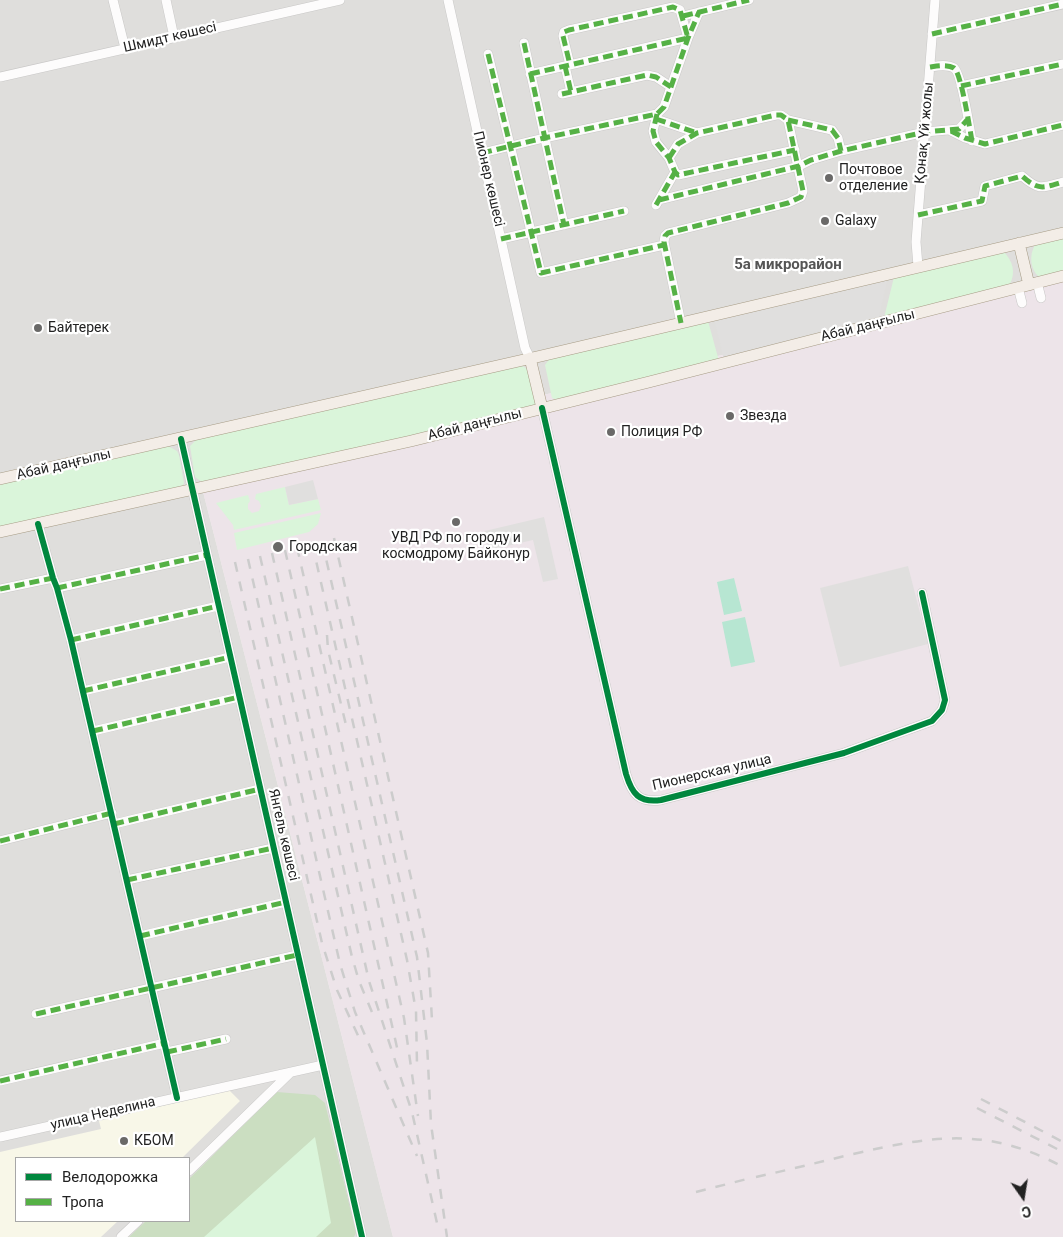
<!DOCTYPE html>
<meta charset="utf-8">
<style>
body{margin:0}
#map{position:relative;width:1063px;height:1237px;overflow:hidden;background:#f0eeeb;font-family:Roboto,sans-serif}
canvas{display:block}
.legend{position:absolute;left:15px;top:1157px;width:175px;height:65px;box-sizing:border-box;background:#fff;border:1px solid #a7a7a7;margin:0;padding:6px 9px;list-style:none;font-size:15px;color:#222}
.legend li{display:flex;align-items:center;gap:10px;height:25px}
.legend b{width:25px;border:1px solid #a7a7a7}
.north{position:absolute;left:998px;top:1172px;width:50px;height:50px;-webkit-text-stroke:4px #fff;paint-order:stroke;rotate:167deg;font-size:14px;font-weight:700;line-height:20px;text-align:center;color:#222}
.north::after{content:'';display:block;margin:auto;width:18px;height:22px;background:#222;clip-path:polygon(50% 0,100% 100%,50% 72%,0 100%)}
</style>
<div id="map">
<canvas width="1063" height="1237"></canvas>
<ul class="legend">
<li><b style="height:6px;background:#00873e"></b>Велодорожка</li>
<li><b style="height:6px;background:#55b145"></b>Тропа</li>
</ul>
<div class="north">С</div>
</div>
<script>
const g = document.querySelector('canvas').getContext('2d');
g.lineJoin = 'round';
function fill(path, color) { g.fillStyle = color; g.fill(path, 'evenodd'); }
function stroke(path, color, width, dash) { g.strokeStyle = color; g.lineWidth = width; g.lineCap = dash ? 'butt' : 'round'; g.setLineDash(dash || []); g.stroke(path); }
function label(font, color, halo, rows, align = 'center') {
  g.font = font + ' Roboto,sans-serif'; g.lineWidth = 4.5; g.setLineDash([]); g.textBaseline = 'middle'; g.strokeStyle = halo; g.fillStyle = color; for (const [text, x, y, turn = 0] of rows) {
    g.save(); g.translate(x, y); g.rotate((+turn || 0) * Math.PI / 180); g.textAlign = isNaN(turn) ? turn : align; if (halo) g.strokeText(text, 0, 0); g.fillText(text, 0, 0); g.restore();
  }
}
fill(new Path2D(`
 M 0,0 L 1063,0 L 1063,279 L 198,472 L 393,1237 L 0,1237 ZM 16,1158 L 189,1158 L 189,1221 L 16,1221 Z`), '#dfdedc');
fill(new Path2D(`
 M 1063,279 L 1063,1237 L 393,1237 L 198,472 Z`), '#ede4e9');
fill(new Path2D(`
 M 229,1090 L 240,1101 L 182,1158 L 16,1158 L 16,1221 L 118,1221 L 101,1237 L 0,1237 L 0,1152 L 101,1129 L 99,1121 Z`), '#f8f7e8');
fill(new Path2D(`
 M 277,1092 L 315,1095 L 325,1103 L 356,1233 L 354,1237 L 129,1237 L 146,1221 L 189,1221 L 189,1179 Z`), '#cbdec1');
fill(new Path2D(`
 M 1063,239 L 1063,271 L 1039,277 C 1030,269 1029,255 1035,245 Z
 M 1003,251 C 1013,261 1016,272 1010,284 L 884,318 L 894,277 Z
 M 708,321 L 719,361 L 558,400 L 552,398 L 545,365 L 550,358 Z
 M 519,364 L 529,370 L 536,402 L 532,409 L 202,482 L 195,477 L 190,446 L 197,439 Z
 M 168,446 L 177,451 L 179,455 L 184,483 L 181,488 L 0,529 L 0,483 Z
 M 285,487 L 289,505 L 318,499 L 321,510 L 234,530 L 233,525 L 216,503 L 248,495 L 250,501 L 248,504 L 248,509 L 252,513 L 259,511 L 261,506 L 259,501 L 255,499 L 256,494 Z
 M 321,513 L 318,524 L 309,532 L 237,550 L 234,533 Z
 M 315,1137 L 331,1223 L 316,1237 L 204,1237 Z`), '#daf5da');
fill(new Path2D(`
 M 734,578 L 742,611 L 724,615 L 717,582 Z
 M 745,617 L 755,662 L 731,667 L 722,622 Z`), '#b7e6d2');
fill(new Path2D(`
 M 888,277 L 878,321 L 724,360 L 714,319 Z
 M 313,480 L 318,499 L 289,505 L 285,487 Z
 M 544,517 L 558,579 L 543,582 L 533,540 L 489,550 L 485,531 Z
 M 908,566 L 928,644 L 840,667 L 820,588 Z`), '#e0dfde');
const minor = new Path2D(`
 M 113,0 L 125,48
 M 166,0 L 174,37
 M 448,0 L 525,348 L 530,358
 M 683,16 L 749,0
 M 932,34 L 1063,4
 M 524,43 L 564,225
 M 488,54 L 541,273 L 664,245
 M 565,66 L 571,92
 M 930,67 C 937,66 947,64 954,68 C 961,72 970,130 972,141
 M 530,74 L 688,38 L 680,10 L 673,7 L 569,30 L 564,32 L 563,36 L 570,65
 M 0,77 L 340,0
 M 961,86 L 1063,64
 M 562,94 L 647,75 L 656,77 L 671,87
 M 657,114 L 653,131 L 656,142 L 669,158 L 675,172 L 678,175 L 795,150
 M 656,119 L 697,133
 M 788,120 L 832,130 L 838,138 L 841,151
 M 951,131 L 965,138 L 985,144 L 1063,125
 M 482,153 L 544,138 L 657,114 L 664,107 L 688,38 L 699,12
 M 669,158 L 678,144 L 697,133 L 776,115 L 781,115 L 788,120 L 803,191 L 801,197 L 788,203 L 668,233 L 665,236 L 664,242 L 681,323
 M 659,200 L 799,166 L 811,160 L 841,151 L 925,132 L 959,129 L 968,119
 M 656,205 L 675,172
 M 918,215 L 982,201 L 985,186 L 1022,176 C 1039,191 1042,188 1063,182
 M 501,239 L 624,211
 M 918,266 L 916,242 L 935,0
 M 1037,282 L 1041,298
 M 1018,287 L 1022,303
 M 542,408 L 626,774 C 632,794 639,803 661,800 L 844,753 L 932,721 L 942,710 L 945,700 L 922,593
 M 181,439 L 362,1237
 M 38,524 L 53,578 L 57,588 L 71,640 L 177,1098
 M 57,588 L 207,555
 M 0,589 L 53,578
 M 71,640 L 218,606
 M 83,691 L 230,657
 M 93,731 L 239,697
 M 114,824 L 260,789
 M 0,841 L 112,813
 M 127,880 L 273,848
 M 140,936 L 286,902
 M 36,1014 L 297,955
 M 167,1052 L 226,1039
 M 0,1081 L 165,1043
 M 0,1137 L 323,1065
 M 189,1171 L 290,1073
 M 121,1237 L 138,1221`);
const major = new Path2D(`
 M 1019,243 L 1029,285
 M 530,358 L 542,408
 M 0,479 L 541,356 L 1063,233
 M 0,532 L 411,441 L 649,382 L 1063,276`);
stroke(minor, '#c9c8c7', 10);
stroke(major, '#a79c86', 12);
stroke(minor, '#fdfcfc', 9);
stroke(major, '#f3ede7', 11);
stroke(new Path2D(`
 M 334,538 L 428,953 L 432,1020
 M 322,541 L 417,957 L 427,1043 L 431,1124 L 447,1237
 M 312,543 L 407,960 L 416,1011 L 417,1065
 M 297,547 L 404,1018 L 418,1116
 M 285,550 L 398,1052
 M 272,553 L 369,981 L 412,1112 L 439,1232
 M 260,556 L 352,957 L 359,981 L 374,1017
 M 248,559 L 340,964 L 355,1012 L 417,1156
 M 235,562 L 322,943 L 337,990 L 361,1042
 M 327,635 L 328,650 L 346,725
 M 981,1099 L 1063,1142
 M 977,1108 L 1063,1152
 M 756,1177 C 788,1170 820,1162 853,1154 C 932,1136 987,1126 1063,1167
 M 696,1192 L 747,1179`), '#ccc', 2.5, [10, 10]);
stroke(new Path2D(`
 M 683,16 L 749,0
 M 932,34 L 1063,4
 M 524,43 L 564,225
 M 488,54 L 541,273 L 664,245
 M 565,66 L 571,92
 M 930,67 C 937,66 947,64 954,68 C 961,72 970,130 972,141
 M 530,74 L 688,38 L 680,10 L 673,7 L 569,30 L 564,32 L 563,36 L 570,65
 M 961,86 L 1063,64
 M 562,94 L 647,75 L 656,77 L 671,87
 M 657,114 L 653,131 L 656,142 L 669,158 L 675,172 L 678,175 L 795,150
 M 656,119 L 697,133
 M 788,120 L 832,130 L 838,138 L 841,151
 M 951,131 L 965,138 L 985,144 L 1063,125
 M 482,153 L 544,138 L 657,114 L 664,107 L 688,38 L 699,12
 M 669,158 L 678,144 L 697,133 L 776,115 L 781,115 L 788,120 L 803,191 L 801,197 L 788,203 L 668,233 L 665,236 L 664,242 L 681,323
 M 659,200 L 799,166 L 811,160 L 841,151 L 925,132 L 959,129 L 968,119
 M 656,205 L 675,172
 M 918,215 L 982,201 L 985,186 L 1022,176 C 1039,191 1042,188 1063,182
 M 501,239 L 624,211
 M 57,588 L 207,555
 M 0,589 L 53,578
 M 71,640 L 218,606
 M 83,691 L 230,657
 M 93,731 L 239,697
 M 114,824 L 260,789
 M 0,841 L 112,813
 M 127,880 L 273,848
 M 140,936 L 286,902
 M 36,1014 L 297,955
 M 167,1052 L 226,1039
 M 0,1081 L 165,1043`), '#55b145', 5, [10, 5]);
stroke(new Path2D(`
 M 542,408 L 626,774 C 632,794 639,803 661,800 L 844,753 L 932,721 L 942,710 L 945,700 L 922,593
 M 181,439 L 362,1237
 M 38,524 L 53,578 L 57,588 L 71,640 L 177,1098`), '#00873e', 6);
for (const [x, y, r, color] of [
 [829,178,5,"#6a6968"],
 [825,221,5,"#6a6968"],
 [38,328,5,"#6a6968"],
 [730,416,5,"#6a6968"],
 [611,432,5,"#6a6968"],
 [456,522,5,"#6a6968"],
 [278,547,6,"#6a6968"],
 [124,1141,5,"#6a6968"]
]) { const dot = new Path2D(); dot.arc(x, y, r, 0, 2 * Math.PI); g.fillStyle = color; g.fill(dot); stroke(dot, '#fff', 2); }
label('14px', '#222', '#fff', [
 ["Шмидт көшесі",170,38,-13],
 ["Қонақ Үй жолы",925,133,-85],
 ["Пионер көшесі",488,179,77],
 ["Абай даңғылы",868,326,-14],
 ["Абай даңғылы",475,425,-14],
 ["Абай даңғылы",64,465,-13],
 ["Пионерская улица",712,773,-13],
 ["Янгель көшесі",283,835,77],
 ["улица Неделина",103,1114,-13]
]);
label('14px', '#222', '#fff', [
 ["Почтовое",839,170],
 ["отделение",839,186],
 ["Galaxy",835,221],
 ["Байтерек",48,328],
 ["Звезда",740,416],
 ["Полиция РФ",621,432],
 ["УВД РФ по городу и",456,538,"center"],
 ["космодрому Байконур",456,554,"center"],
 ["Городская",289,547],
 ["КБОМ",134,1141]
], 'left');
label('bold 15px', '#555', '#fff', [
 ["5а микрорайон",788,265]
]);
</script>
